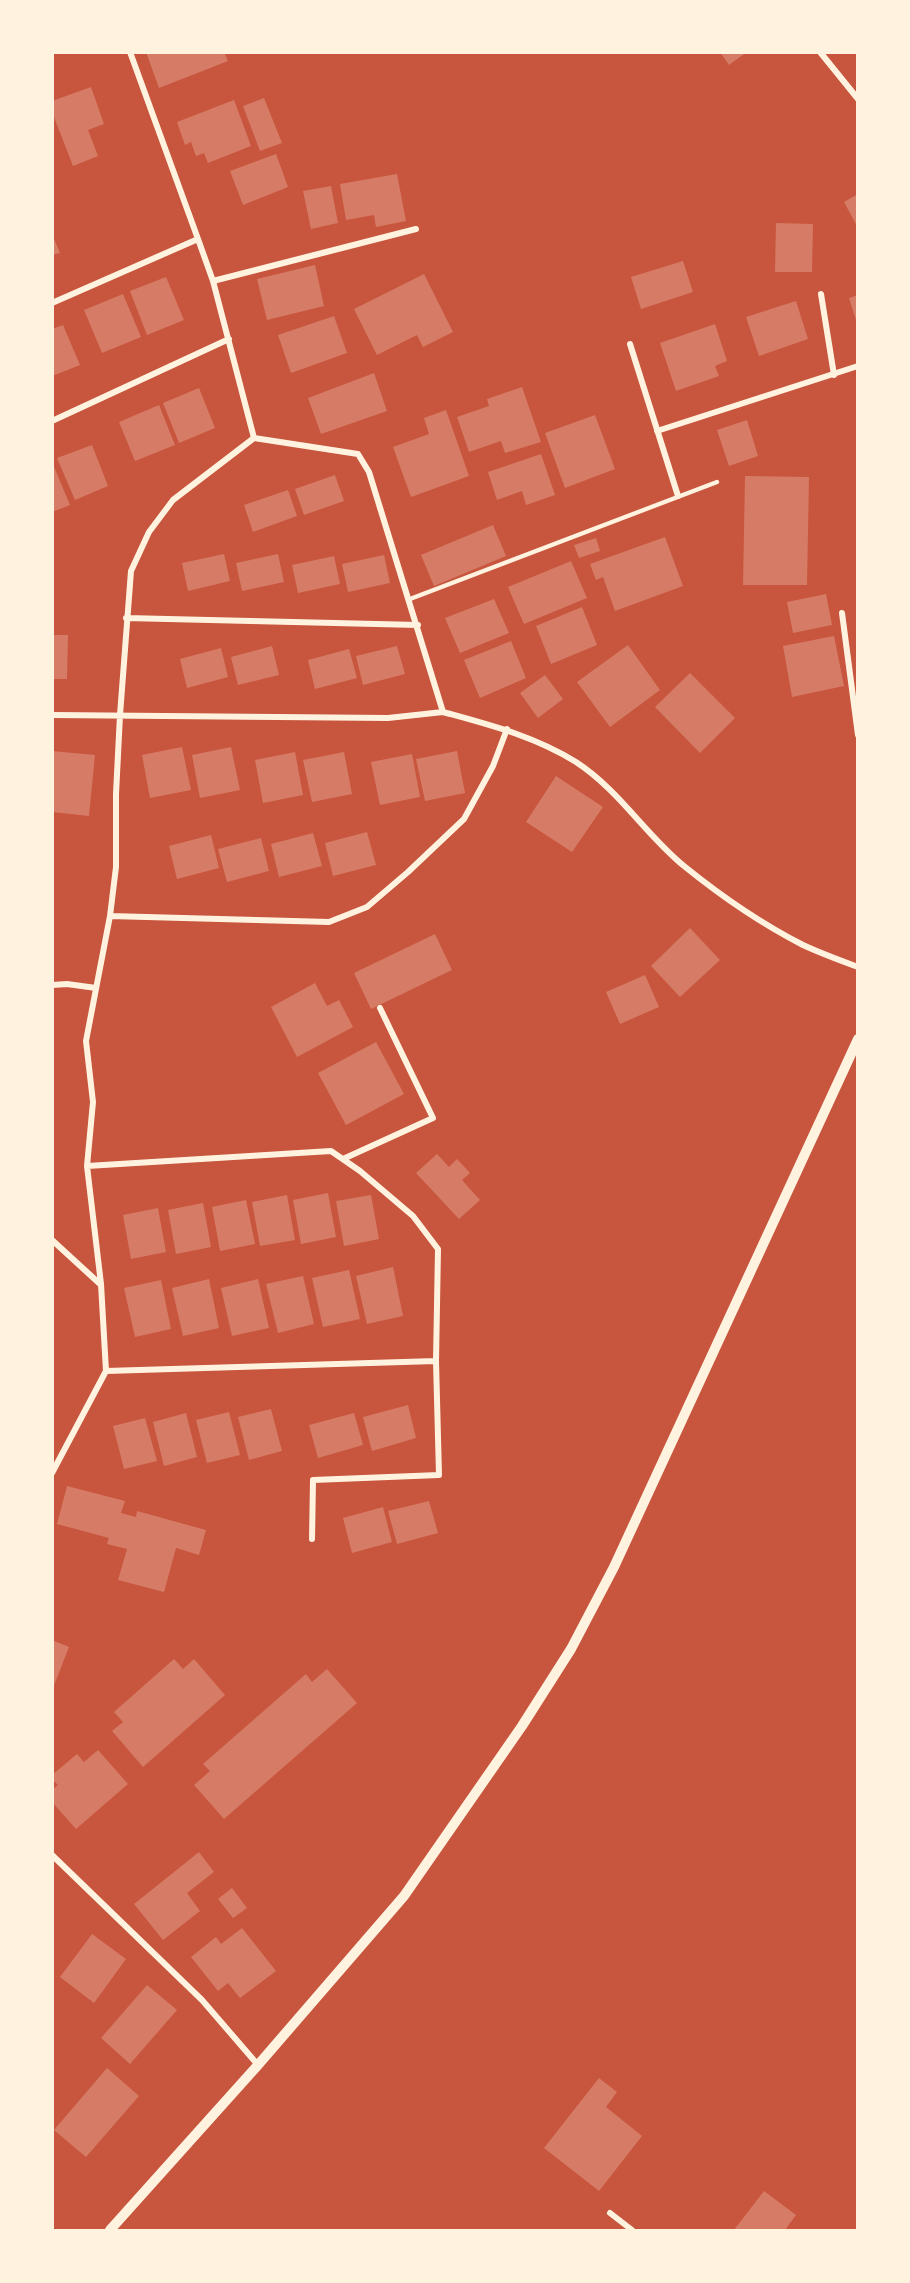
<!DOCTYPE html>
<style>
body{margin:0}
#map{position:relative;width:910px;height:2283px;overflow:hidden;background:#c8553d;font-family:Georgia,serif}
canvas{display:block}
.frame{position:absolute;inset:0;border:54px solid #fff3e0;pointer-events:none}
</style>
<div id="map">
<canvas width="910" height="2283"></canvas>
<div class="frame"></div>
</div>
<script>
const g = document.querySelector('canvas').getContext('2d');
g.lineJoin = 'round';
function fill(path, color) { g.fillStyle = color; g.fill(path, 'evenodd'); }
function stroke(path, color, width, dash) { g.strokeStyle = color; g.lineWidth = width; g.lineCap = dash ? 'butt' : 'round'; g.setLineDash(dash || []); g.stroke(path); }
fill(new Path2D(`
 M 146,52 L 224,52 L 228,61 L 159,88 Z
 M 720,52 L 747,52 L 729,65 Z
 M 91,87 L 104,124 L 88,130 L 98,156 L 73,166 L 52,112 L 52,101 Z
 M 264,98 L 282,143 L 260,151 L 243,106 Z
 M 234,100 L 251,146 L 208,163 L 204,153 L 196,156 L 191,142 L 185,145 L 177,122 Z
 M 276,154 L 288,187 L 243,205 L 230,171 Z
 M 397,174 L 406,221 L 376,227 L 374,215 L 346,220 L 340,184 Z
 M 331,186 L 338,223 L 311,229 L 303,191 Z
 M 858,194 L 858,228 L 844,202 Z
 M 776,223 L 813,224 L 812,272 L 775,272 Z
 M 52,234 L 60,253 L 52,255 Z
 M 683,261 L 693,292 L 641,309 L 631,277 Z
 M 315,265 L 324,306 L 267,320 L 257,279 Z
 M 424,274 L 453,332 L 423,347 L 417,335 L 377,355 L 354,309 Z
 M 166,277 L 184,320 L 147,335 L 130,291 Z
 M 123,294 L 141,337 L 102,353 L 84,310 Z
 M 858,295 L 858,323 L 857,323 L 849,298 Z
 M 796,301 L 808,339 L 759,356 L 746,317 Z
 M 334,316 L 347,353 L 291,373 L 278,335 Z
 M 715,324 L 727,361 L 715,366 L 719,376 L 676,391 L 660,343 Z
 M 63,325 L 80,365 L 52,376 L 52,329 Z
 M 374,373 L 387,411 L 321,434 L 308,398 Z
 M 522,387 L 541,442 L 505,453 L 501,441 L 469,452 L 457,417 L 489,406 L 487,399 Z
 M 199,388 L 215,428 L 179,443 L 163,403 Z
 M 159,405 L 175,445 L 135,461 L 119,422 Z
 M 446,410 L 469,476 L 411,497 L 393,447 L 429,434 L 424,418 Z
 M 595,415 L 615,469 L 565,488 L 545,433 Z
 M 747,420 L 758,456 L 729,466 L 717,430 Z
 M 92,445 L 108,486 L 75,500 L 57,458 Z
 M 541,454 L 555,495 L 526,505 L 522,491 L 497,500 L 488,472 Z
 M 52,462 L 70,505 L 52,512 Z
 M 335,475 L 344,501 L 304,515 L 295,489 Z
 M 745,476 L 809,477 L 807,585 L 743,585 Z
 M 288,490 L 297,516 L 253,532 L 244,505 Z
 M 493,525 L 506,556 L 434,586 L 421,555 Z
 M 665,537 L 683,586 L 615,611 L 603,577 L 596,580 L 590,564 Z
 M 596,538 L 600,551 L 579,558 L 574,545 Z
 M 224,554 L 230,581 L 188,591 L 182,563 Z
 M 278,554 L 284,582 L 242,591 L 236,563 Z
 M 384,555 L 390,583 L 348,592 L 342,564 Z
 M 334,556 L 340,584 L 298,593 L 292,565 Z
 M 571,561 L 587,598 L 524,624 L 508,587 Z
 M 826,594 L 832,625 L 793,633 L 787,602 Z
 M 494,599 L 509,633 L 460,653 L 445,618 Z
 M 582,607 L 597,645 L 551,664 L 536,626 Z
 M 52,635 L 68,635 L 67,679 L 52,679 Z
 M 834,636 L 844,686 L 792,697 L 783,646 Z
 M 511,641 L 526,678 L 480,698 L 464,660 Z
 M 628,645 L 660,690 L 610,727 L 577,682 Z
 M 272,646 L 279,675 L 238,685 L 231,657 Z
 M 397,646 L 405,674 L 363,685 L 356,656 Z
 M 221,648 L 228,677 L 187,688 L 180,659 Z
 M 349,649 L 357,678 L 315,689 L 308,660 Z
 M 690,673 L 735,718 L 700,753 L 655,707 Z
 M 545,675 L 563,699 L 538,718 L 520,693 Z
 M 182,747 L 191,790 L 150,798 L 142,755 Z
 M 231,747 L 240,790 L 200,798 L 192,755 Z
 M 52,751 L 95,755 L 89,816 L 52,812 Z
 M 457,751 L 465,793 L 425,801 L 416,759 Z
 M 295,752 L 303,795 L 263,803 L 255,760 Z
 M 344,752 L 352,794 L 312,802 L 303,760 Z
 M 412,754 L 420,797 L 380,805 L 371,762 Z
 M 556,776 L 603,807 L 572,852 L 526,822 Z
 M 367,832 L 376,865 L 333,876 L 325,843 Z
 M 313,833 L 322,866 L 279,877 L 271,844 Z
 M 211,835 L 219,868 L 177,879 L 169,846 Z
 M 261,838 L 269,871 L 227,882 L 218,849 Z
 M 690,928 L 720,960 L 680,997 L 651,966 Z
 M 435,934 L 452,970 L 371,1009 L 354,973 Z
 M 645,975 L 659,1007 L 620,1024 L 606,992 Z
 M 315,983 L 327,1006 L 339,1000 L 353,1027 L 297,1057 L 271,1007 Z
 M 376,1042 L 404,1094 L 346,1125 L 318,1073 Z
 M 437,1154 L 449,1167 L 457,1159 L 470,1173 L 462,1180 L 480,1200 L 459,1219 L 416,1173 Z
 M 328,1193 L 336,1237 L 301,1244 L 293,1200 Z
 M 287,1195 L 295,1240 L 260,1246 L 252,1202 Z
 M 371,1195 L 379,1239 L 344,1246 L 336,1201 Z
 M 246,1200 L 255,1244 L 220,1251 L 212,1207 Z
 M 203,1203 L 211,1247 L 176,1254 L 168,1210 Z
 M 158,1208 L 166,1252 L 131,1259 L 123,1215 Z
 M 393,1267 L 403,1316 L 367,1324 L 356,1276 Z
 M 349,1270 L 360,1319 L 323,1327 L 312,1278 Z
 M 303,1276 L 314,1324 L 278,1333 L 266,1284 Z
 M 209,1279 L 219,1328 L 183,1336 L 172,1288 Z
 M 258,1279 L 269,1328 L 232,1336 L 221,1288 Z
 M 161,1280 L 171,1329 L 135,1337 L 124,1288 Z
 M 408,1405 L 416,1438 L 372,1451 L 363,1417 Z
 M 271,1409 L 282,1451 L 249,1460 L 238,1417 Z
 M 229,1412 L 240,1455 L 207,1463 L 196,1420 Z
 M 186,1413 L 197,1457 L 164,1466 L 153,1422 Z
 M 354,1413 L 363,1445 L 318,1458 L 309,1425 Z
 M 145,1418 L 157,1461 L 124,1469 L 113,1426 Z
 M 67,1486 L 125,1501 L 121,1513 L 136,1517 L 137,1511 L 206,1530 L 199,1555 L 176,1548 L 164,1592 L 118,1580 L 127,1549 L 107,1544 L 109,1538 L 57,1524 Z
 M 429,1501 L 438,1533 L 397,1544 L 388,1511 Z
 M 383,1507 L 392,1542 L 352,1553 L 343,1518 Z
 M 52,1640 L 69,1647 L 53,1688 L 52,1688 Z
 M 174,1659 L 183,1669 L 194,1659 L 225,1695 L 143,1767 L 112,1731 L 123,1722 L 114,1712 Z
 M 327,1669 L 357,1703 L 224,1819 L 194,1785 L 210,1771 L 203,1764 L 306,1674 L 312,1682 Z
 M 98,1750 L 128,1784 L 76,1829 L 52,1802 L 52,1790 L 58,1785 L 52,1779 L 52,1775 L 77,1754 L 84,1762 Z
 M 199,1852 L 214,1872 L 187,1893 L 200,1911 L 163,1940 L 134,1904 Z
 M 232,1888 L 247,1908 L 233,1918 L 218,1899 Z
 M 242,1928 L 276,1971 L 240,1998 L 228,1983 L 218,1991 L 191,1957 L 216,1937 L 221,1944 Z
 M 92,1934 L 126,1959 L 94,2003 L 60,1977 Z
 M 147,1985 L 177,2010 L 130,2064 L 101,2038 Z
 M 107,2068 L 139,2096 L 86,2157 L 54,2130 Z
 M 599,2078 L 617,2092 L 606,2107 L 642,2136 L 599,2191 L 544,2148 Z
 M 764,2191 L 796,2215 L 785,2230 L 734,2230 Z`), '#d67c66');
stroke(new Path2D(`
 M 410,599 L 717,482`), '#fff3e0', 4.5);
stroke(new Path2D(`
 M 130,52 L 198,239
 M 820,52 L 858,99
 M 213,281 L 416,229
 M 821,294 L 834,375
 M 52,303 L 198,239 L 213,281 L 254,438
 M 630,344 L 678,496
 M 52,421 L 229,339
 M 657,431 L 858,366
 M 842,613 L 858,735
 M 126,618 L 418,625
 M 52,715 L 388,718 L 443,712
 M 110,916 L 329,922 L 367,907 L 408,872 L 464,819 L 493,766 L 507,729
 M 52,985 L 67,984 L 96,988
 M 343,1159 L 433,1118 L 380,1008
 M 87,1166 L 331,1151 L 360,1171 L 413,1216 L 438,1249 L 436,1361 L 439,1475 L 313,1480 L 312,1539
 M 52,1240 L 100,1284
 M 106,1371 L 436,1361
 M 52,1473 L 106,1371 L 101,1284 L 87,1166 L 93,1102 L 86,1041 L 110,916 L 116,867 L 116,794 L 120,715 L 131,571 L 149,532 L 173,500 L 254,438 L 358,454 L 369,472 L 443,712 C 490,725 534,736 576,762 C 619,790 645,834 684,866 C 721,896 760,923 803,945 C 820,953 839,960 858,967
 M 52,1855 L 202,2000 L 258,2065
 M 610,2213 L 632,2230`), '#fff3e0', 6);
stroke(new Path2D(`
 M 110,2230 L 258,2065 L 404,1896 L 522,1726 L 571,1649 L 614,1567 L 858,1039`), '#fff3e0', 10);
</script>
